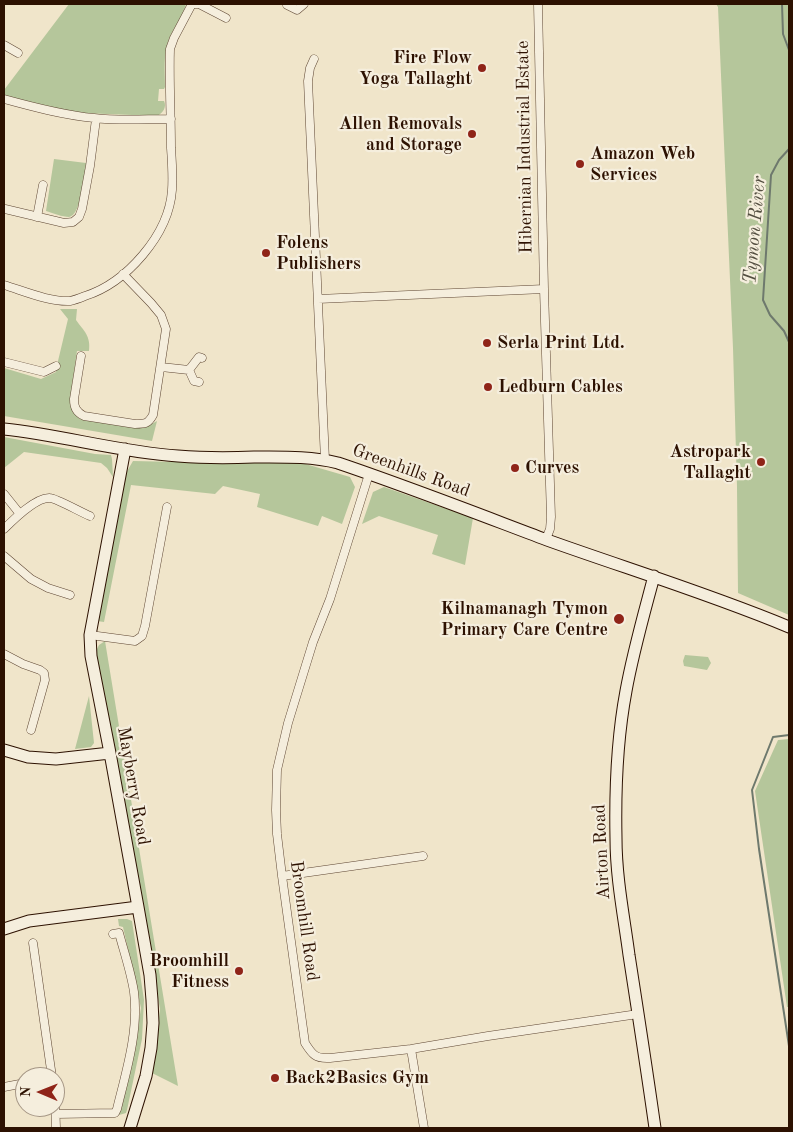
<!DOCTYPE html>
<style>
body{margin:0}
#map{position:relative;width:793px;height:1132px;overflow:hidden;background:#f0e5ca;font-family:"Old Standard TT",serif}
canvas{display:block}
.frame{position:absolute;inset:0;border:5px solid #2d1101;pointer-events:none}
.north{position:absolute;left:15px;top:1067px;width:50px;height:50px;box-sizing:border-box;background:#f5eedd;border:1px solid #a59685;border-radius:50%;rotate:271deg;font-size:14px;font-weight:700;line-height:20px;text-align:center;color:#2d1101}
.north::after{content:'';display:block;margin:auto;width:18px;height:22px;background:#8f2418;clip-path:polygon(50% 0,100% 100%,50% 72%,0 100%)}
</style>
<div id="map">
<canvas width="793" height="1132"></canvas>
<div class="frame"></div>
<div class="north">N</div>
</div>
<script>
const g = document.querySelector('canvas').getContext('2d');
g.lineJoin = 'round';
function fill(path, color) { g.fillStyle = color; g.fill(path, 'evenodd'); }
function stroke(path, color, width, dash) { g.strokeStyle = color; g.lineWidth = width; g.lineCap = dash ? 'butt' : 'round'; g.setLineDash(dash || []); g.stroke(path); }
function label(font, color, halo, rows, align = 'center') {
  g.font = font + ' "Old Standard TT",serif'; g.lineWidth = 4.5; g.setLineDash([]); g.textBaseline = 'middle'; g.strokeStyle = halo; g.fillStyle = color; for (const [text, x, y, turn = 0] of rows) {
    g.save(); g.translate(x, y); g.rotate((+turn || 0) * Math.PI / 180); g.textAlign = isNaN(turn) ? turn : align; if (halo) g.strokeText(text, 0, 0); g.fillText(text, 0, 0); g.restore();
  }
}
fill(new Path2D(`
 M 69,4 L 186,4 C 183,17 174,27 169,39 C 163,54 165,71 165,87 L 164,89 L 159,89 L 158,101 L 164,101 C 167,107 163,113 157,116 L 82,113 L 64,110 L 4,96 L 4,90 Z
 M 716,4 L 789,4 L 789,615 L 738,593 L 737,487 L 733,348 L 718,7 Z
 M 54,159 L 86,163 C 85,173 81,216 69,217 C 63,217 52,213 46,211 Z
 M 60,309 L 77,309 L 76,320 C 84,331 91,336 89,351 L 77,351 L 70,401 C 72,409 74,413 80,419 L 139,427 L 148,426 L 157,421 L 152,441 L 4,416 L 4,368 L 41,379 L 56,372 L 58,361 L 68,319 Z
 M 4,437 L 95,454 L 111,455 L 112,459 L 113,477 L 107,468 L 101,463 L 24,452 L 4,468 Z
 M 133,461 L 222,463 L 302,463 L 350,477 L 355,487 L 342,524 L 322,516 L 318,526 L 257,507 L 260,494 L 223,486 L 215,494 L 131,485 L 104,622 L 97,621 L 126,473 Z
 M 384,487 L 473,518 L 465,565 L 432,554 L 438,535 L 379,516 L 362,524 L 373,492 Z
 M 105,641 L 178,1086 L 152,1073 L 160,1009 L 96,651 L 99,645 Z
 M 685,655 L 708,657 L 711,663 L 707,670 L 684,666 L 683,661 Z
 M 89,696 L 94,743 L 91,747 L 75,749 Z
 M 789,739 L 789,1007 L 787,1007 L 755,791 L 778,740 Z
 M 118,919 L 127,919 L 132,921 L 144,1000 L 142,1039 L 127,1110 L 126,1113 L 119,1115 L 135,1046 L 141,1008 L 123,927 L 119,926 Z`), '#b5c69b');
stroke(new Path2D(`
 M 782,4 L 783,34 L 789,50
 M 789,149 L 779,160 L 771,175 L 763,300 L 770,315 L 784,331 L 789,342
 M 789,735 L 773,737 L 752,790 L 759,849 L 789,1046`), '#6e796d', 2);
const street = new Path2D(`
 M 192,4 L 199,4 L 226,18
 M 538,4 L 544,289 L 551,517 L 550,529 L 546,539
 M 287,5 L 297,10 L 304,4
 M 4,45 L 18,53
 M 314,59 L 310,68 L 308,81 L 325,460
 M 4,99 C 33,107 63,115 94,118 C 119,121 145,119 171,119
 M 5,209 L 64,223 L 73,222 L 79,217 L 82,209 L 90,166 L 96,119
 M 37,217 L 43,185
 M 4,285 C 24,291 49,302 70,301 C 75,300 80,298 85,296 C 126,283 169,235 172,190 C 173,176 172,162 171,148 C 171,115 169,82 170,49 L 174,38 L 192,4
 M 318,299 L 544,289
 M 81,356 L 74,399 C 74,407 76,412 84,416 L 135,424 C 145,424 148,424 153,415 L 166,329 L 161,315 L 151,303 L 123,274
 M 4,362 L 44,372 L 56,366
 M 161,367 L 189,370
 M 199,382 L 194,381 L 189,370 L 199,357 L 202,358
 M 369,474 L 330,599 L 313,642 L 288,723 L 277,770 L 276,810 L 277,834 L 282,876 L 305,1043 C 312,1054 315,1059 330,1058 L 411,1049 L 488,1036 L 638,1014
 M 4,494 L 20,514
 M 4,529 C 13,520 36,497 50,498 C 56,498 82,513 90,516
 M 4,556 L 31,579 L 48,588 L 70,595
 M 90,635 L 135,641 L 142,636 L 145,626 L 167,507
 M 4,654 L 23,664 L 40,670 L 44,673 L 45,680 L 31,730
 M 282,876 L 423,856
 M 33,943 L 52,1077
 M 411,1049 L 424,1128
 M 4,1087 L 25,1083
 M 55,1101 L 56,1128
 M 56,1114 L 115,1113 L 117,1109 C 126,1072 139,1031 134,992 C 131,972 124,952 119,933 L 113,934`);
const secondary = new Path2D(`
 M 4,429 C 62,435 119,452 178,456 C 203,458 229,458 254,457 C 283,457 310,456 338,463 C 409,487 478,514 547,540 C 628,569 710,594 789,627
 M 125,449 L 90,635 L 91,656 L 110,753 L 138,907 L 150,975 L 152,1000 L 153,1023 L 151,1048 L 146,1076 L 130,1128
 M 654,576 C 644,614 633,652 626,691 C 617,739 615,789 616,838 C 616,878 624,917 629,955 C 638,1013 647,1071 655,1128
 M 4,750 L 28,757 L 56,759 L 110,753
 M 4,929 L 29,921 L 138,907`);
stroke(street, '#5e4633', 9);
stroke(secondary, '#2d1101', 13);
stroke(street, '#f5eedd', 8);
stroke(secondary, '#f5eedd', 11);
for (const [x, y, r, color] of [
 [482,68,5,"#8f2418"],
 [472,134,5,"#8f2418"],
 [580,164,5,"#8f2418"],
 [266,253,5,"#8f2418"],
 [487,343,5,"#8f2418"],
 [488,387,5,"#8f2418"],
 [761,462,5,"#8f2418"],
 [515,468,5,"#8f2418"],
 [619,619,6,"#8f2418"],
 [239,971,5,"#8f2418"],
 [275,1078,5,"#8f2418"]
]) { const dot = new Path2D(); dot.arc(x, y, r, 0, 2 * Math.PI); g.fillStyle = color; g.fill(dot); stroke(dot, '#f5eedd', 2); }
label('bold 18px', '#2d1101', '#f5eedd', [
 ["Fire Flow",472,58,"right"],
 ["Yoga Tallaght",472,79,"right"],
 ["Allen Removals",462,124,"right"],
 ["and Storage",462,145,"right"],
 ["Amazon Web",590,154],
 ["Services",590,175],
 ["Folens",276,243],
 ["Publishers",276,264],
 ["Serla Print Ltd.",497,343],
 ["Ledburn Cables",498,387],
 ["Astropark",751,452,"right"],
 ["Tallaght",751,473,"right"],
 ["Curves",525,468],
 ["Kilnamanagh Tymon",608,609,"right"],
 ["Primary Care Centre",608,630,"right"],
 ["Broomhill",229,961,"right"],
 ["Fitness",229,982,"right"],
 ["Back2Basics Gym",285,1078]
], 'left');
label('18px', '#2d1101', '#f5eedd', [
 ["Hibernian Industrial Estate",525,147,-91],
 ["Greenhills Road",411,471,20],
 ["Mayberry Road",133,786,80],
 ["Airton Road",602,852,-93],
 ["Broomhill Road",304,921,82]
]);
label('italic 19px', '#534e40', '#f5eedd', [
 ["Tymon River",755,230,-85]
]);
</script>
